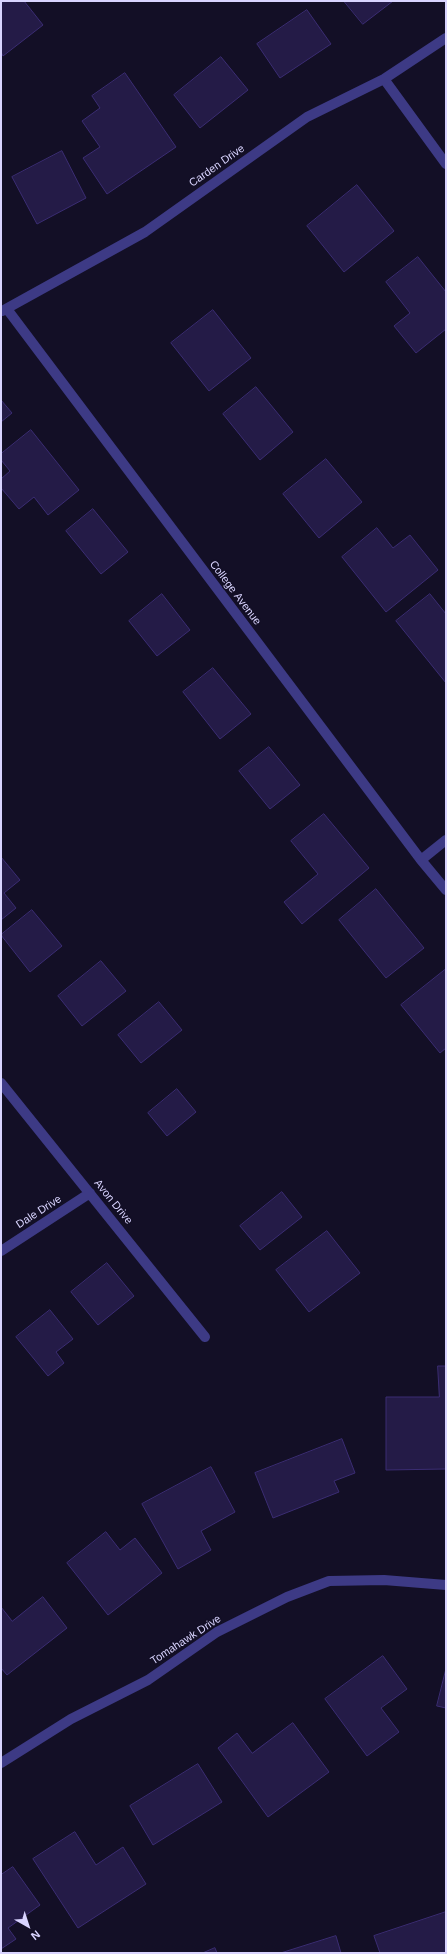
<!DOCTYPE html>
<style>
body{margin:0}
#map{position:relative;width:447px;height:1954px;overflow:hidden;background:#130f26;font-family:Helvetica,sans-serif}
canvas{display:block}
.frame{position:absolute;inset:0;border:2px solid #d9d4ff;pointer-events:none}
.north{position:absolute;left:8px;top:1906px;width:40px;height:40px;-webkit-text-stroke:3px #130f26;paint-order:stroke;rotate:141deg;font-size:11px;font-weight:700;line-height:16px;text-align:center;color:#d9d4ff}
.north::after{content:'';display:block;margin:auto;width:14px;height:18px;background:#d9d4ff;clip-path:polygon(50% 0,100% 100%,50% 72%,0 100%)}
</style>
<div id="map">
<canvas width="447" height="1954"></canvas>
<div class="frame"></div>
<div class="north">N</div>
</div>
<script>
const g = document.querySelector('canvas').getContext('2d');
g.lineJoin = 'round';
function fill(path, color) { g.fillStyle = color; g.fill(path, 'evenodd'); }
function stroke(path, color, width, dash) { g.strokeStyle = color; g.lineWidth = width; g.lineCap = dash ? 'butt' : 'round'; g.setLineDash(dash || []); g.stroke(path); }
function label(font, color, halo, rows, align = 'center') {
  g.font = font + ' Helvetica,sans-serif'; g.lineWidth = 3; g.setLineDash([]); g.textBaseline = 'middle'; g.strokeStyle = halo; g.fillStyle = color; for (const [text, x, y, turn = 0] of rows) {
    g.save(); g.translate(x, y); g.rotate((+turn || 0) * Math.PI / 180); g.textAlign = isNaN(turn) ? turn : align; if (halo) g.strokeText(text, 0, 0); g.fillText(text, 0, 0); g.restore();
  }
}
const building = new Path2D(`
 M 1,1 L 24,1 L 43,25 L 3,56 L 1,52 Z
 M 344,1 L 393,1 L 363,24 Z
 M 307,10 L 331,44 L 280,78 L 257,44 Z
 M 221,57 L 248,90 L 200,128 L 174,95 Z
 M 125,73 L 176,147 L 107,194 L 83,158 L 100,147 L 82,121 L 100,108 L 92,96 Z
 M 62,151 L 86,198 L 37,224 L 12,177 Z
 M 357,185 L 394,231 L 344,272 L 307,226 Z
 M 418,257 L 446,292 L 446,329 L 416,353 L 394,326 L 410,313 L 386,282 Z
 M 213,310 L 251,358 L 209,391 L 171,343 Z
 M 256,387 L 293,432 L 260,460 L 223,414 Z
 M 1,400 L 12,413 L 1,422 Z
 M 31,430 L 79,490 L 48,515 L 34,497 L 19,509 L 1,488 L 1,479 L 10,471 L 1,460 L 1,454 Z
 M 326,459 L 362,502 L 319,538 L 283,494 Z
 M 93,509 L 128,552 L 101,574 L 66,531 Z
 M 377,528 L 393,548 L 410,535 L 438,570 L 386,612 L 342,557 Z
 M 162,594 L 190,630 L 157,656 L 129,621 Z
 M 430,594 L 446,614 L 446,683 L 396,621 Z
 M 213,668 L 251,714 L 220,739 L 183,692 Z
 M 269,747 L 300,785 L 270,809 L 239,771 Z
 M 324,814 L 369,868 L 302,924 L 284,902 L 318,874 L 291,841 Z
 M 1,857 L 20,880 L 4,893 L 16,908 L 1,920 Z
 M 376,889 L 424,948 L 386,978 L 339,920 Z
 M 32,910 L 62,946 L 30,972 L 1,935 Z
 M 101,961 L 126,991 L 82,1026 L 58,996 Z
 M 446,969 L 446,1048 L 440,1053 L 401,1005 Z
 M 159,1002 L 182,1030 L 141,1063 L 118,1035 Z
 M 177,1089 L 196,1112 L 167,1136 L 148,1113 Z
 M 282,1192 L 302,1217 L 260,1250 L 240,1226 Z
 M 327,1231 L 360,1273 L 309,1312 L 276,1270 Z
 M 107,1263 L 134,1296 L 98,1325 L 71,1292 Z
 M 50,1310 L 73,1339 L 56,1352 L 64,1363 L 48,1376 L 16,1337 Z
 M 438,1366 L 446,1366 L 446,1469 L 386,1470 L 386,1397 L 439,1397 Z
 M 342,1439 L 355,1473 L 334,1481 L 339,1492 L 273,1518 L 255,1473 Z
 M 211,1467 L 235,1512 L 201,1531 L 211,1550 L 178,1569 L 142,1504 Z
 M 106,1532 L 120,1550 L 135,1538 L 162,1573 L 108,1615 L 67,1563 Z
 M 43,1597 L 67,1628 L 7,1675 L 1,1668 L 1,1607 L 12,1621 Z
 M 383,1656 L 407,1689 L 381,1708 L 399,1732 L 367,1756 L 325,1699 Z
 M 446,1669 L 446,1708 L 437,1706 Z
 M 293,1723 L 329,1772 L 268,1817 L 218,1748 L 237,1733 L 252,1753 Z
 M 198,1764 L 222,1802 L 153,1845 L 130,1806 Z
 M 75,1832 L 96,1865 L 123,1847 L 146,1884 L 78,1928 L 33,1859 Z
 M 13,1867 L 40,1905 L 8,1928 L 16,1939 L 1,1949 L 1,1875 Z
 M 446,1912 L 446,1953 L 380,1953 L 374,1936 Z
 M 336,1936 L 341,1953 L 281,1953 Z
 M 215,1948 L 217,1953 L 203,1953 Z`);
fill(building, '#241b47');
stroke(building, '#3b2d73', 1);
stroke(new Path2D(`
 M 384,79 L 446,164
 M 7,309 L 421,860 L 446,890
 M 2,311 L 145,232 L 307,117 L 384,79 L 446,38
 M 421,860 L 446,840
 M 1,1083 L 205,1337
 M 1,1251 L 90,1193
 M 1,1763 L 71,1719 L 148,1680 L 217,1632 L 287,1597 L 329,1581 L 384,1580 L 446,1585`), '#3d3a85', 10);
label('11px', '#d9d4ff', '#130f26', [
 ["Carden Drive",217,166,-35],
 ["College Avenue",235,593,53],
 ["Avon Drive",113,1202,51],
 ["Dale Drive",39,1212,-33],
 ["Tomahawk Drive",186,1640,-33]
]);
</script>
